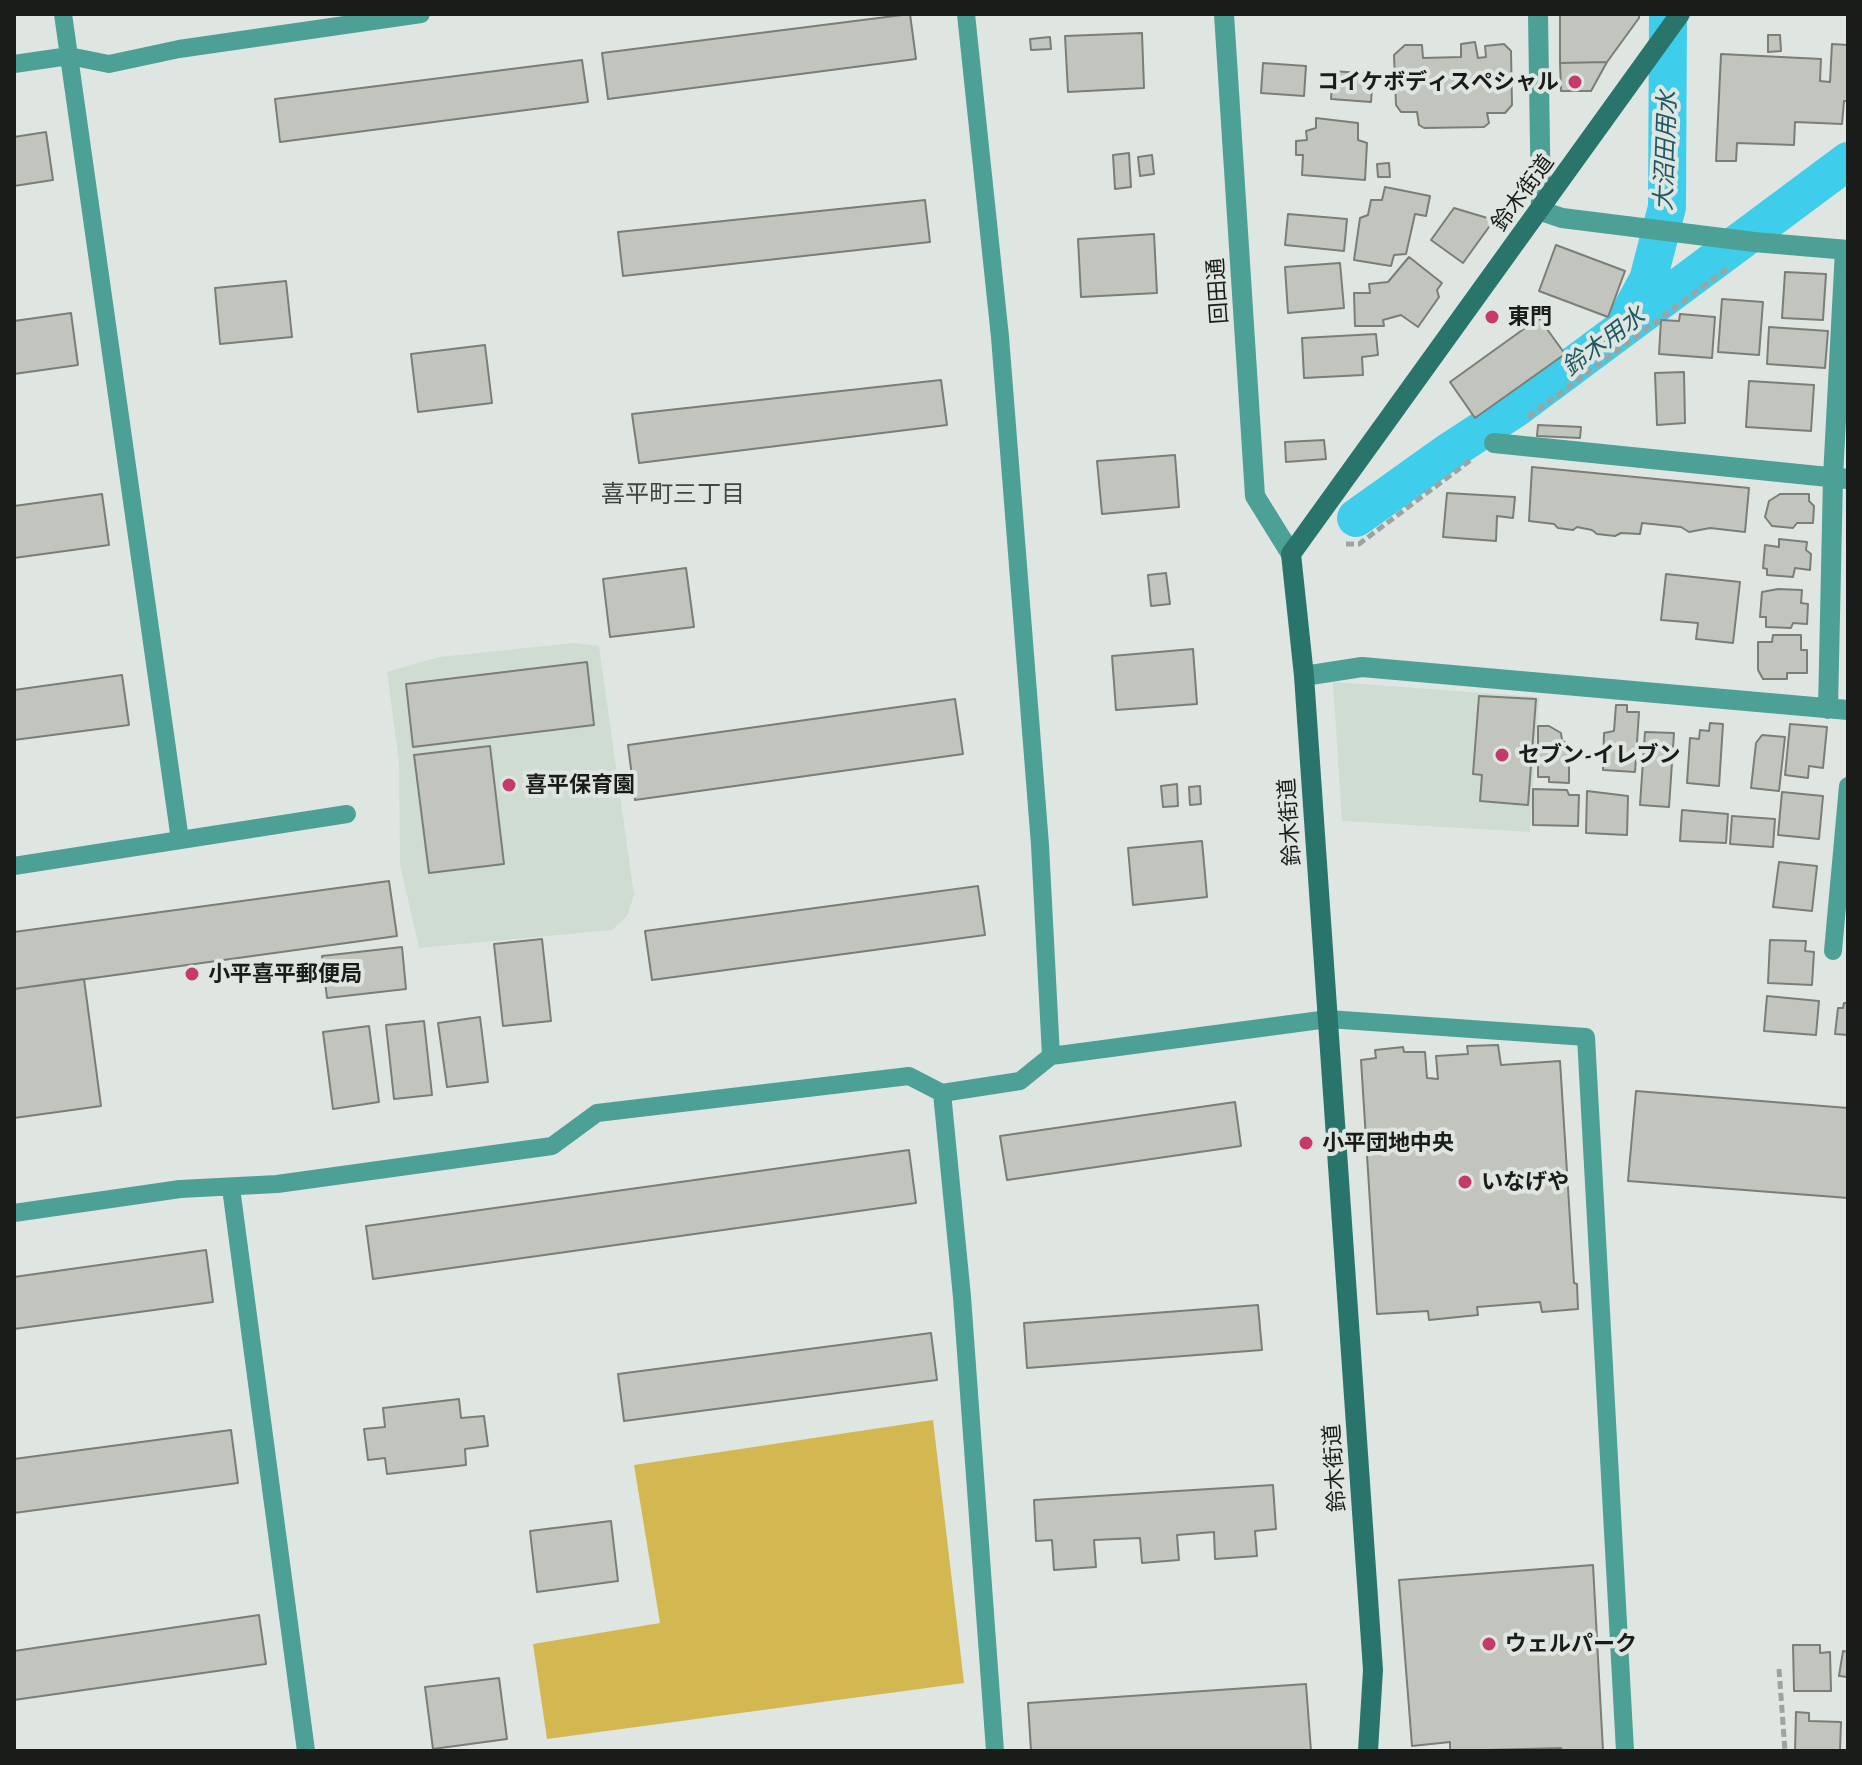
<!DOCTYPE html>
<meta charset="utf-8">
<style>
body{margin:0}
#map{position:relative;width:1862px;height:1765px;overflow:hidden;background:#dfe6e1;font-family:"Crimson Pro",serif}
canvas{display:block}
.frame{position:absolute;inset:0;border:16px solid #1a1c1a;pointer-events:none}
</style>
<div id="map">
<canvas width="1862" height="1765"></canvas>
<div class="frame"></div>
</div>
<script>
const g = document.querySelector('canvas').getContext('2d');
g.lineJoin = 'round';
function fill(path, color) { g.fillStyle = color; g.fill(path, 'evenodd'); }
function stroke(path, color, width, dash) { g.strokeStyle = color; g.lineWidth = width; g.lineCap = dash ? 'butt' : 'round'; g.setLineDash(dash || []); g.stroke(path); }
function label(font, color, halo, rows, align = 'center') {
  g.font = font + ' "Crimson Pro","Noto Sans JP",serif'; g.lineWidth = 8; g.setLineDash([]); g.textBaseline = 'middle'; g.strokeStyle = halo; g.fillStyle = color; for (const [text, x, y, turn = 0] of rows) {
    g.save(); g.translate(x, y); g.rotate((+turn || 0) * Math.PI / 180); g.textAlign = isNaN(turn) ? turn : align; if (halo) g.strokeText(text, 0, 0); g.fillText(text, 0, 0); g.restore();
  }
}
fill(new Path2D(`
 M 574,643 L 599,646 L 634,895 L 627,916 L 612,930 L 419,948 L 400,864 L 399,762 L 387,672 L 439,657 Z
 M 1333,682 L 1539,697 L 1530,832 L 1342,821 Z`), '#cedcd2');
fill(new Path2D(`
 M 933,1420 L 964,1683 L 547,1739 L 533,1644 L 660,1623 L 634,1465 Z`), '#d3b852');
stroke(new Path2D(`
 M 1627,318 L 1648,280 L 1667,207 L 1668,14
 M 1356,518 L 1447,453 L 1516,408 L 1848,161`), '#3eceec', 38);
const building = new Path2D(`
 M 910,14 L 916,59 L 608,99 L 602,53 Z
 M 1560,14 L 1639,14 L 1639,18 L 1607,62 L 1560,63 Z
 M 1142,33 L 1144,88 L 1068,92 L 1065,36 Z
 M 1768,35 L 1780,35 L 1781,51 L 1768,52 Z
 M 1050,37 L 1051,49 L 1031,50 L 1030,39 Z
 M 1475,42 L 1478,58 L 1486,57 L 1485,46 L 1504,44 L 1511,51 L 1512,105 L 1505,113 L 1487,113 L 1489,123 L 1484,127 L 1424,128 L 1419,125 L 1417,112 L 1401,112 L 1396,105 L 1394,55 L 1405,45 L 1422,45 L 1423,58 L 1461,57 L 1461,44 Z
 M 1832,44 L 1848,45 L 1848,101 L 1844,101 L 1842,124 L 1795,122 L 1794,145 L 1737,143 L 1736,161 L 1716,161 L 1721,54 L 1821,59 L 1820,81 L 1830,82 Z
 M 582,60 L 588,102 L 280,142 L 275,99 Z
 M 1607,62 L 1591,91 L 1561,91 L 1560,63 Z
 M 1263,63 L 1306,66 L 1304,96 L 1261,93 Z
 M 1333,71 L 1373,74 L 1371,102 L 1331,99 Z
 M 1316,118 L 1358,123 L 1358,140 L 1367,143 L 1365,180 L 1302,175 L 1303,155 L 1296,155 L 1296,141 L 1307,140 L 1306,131 L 1316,128 Z
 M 46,132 L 53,180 L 14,186 L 14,137 Z
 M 1129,153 L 1131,187 L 1115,189 L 1113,155 Z
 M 1152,155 L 1154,174 L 1140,176 L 1138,157 Z
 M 1389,163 L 1390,177 L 1378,177 L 1377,164 Z
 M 1385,187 L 1430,196 L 1426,216 L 1415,214 L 1406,254 L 1394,255 L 1391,266 L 1354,260 L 1360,218 L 1368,215 L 1371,200 L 1382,200 Z
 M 925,200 L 930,242 L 623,276 L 618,232 Z
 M 1454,208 L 1494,220 L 1463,263 L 1431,240 Z
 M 1288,214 L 1347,219 L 1344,251 L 1285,245 Z
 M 1154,234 L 1157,293 L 1081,297 L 1078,239 Z
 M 1556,245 L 1625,271 L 1608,317 L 1539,291 Z
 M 1409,257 L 1442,283 L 1437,290 L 1439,297 L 1418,327 L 1401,315 L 1383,320 L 1384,326 L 1355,326 L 1354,293 L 1370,293 L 1369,284 L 1388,282 Z
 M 1340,263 L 1344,308 L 1288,313 L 1285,267 Z
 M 1785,272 L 1826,274 L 1823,320 L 1782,318 Z
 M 286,281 L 292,337 L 220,344 L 215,288 Z
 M 1722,299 L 1763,302 L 1759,355 L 1718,352 Z
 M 71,313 L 78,365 L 14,374 L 14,321 Z
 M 1680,314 L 1715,317 L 1712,358 L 1659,354 L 1661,320 L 1679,321 Z
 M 1539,318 L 1565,354 L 1475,418 L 1450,382 Z
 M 1769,327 L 1828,331 L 1825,368 L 1767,364 Z
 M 1376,334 L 1378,355 L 1362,357 L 1363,375 L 1304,378 L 1302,338 Z
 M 485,345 L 492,403 L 418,412 L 411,354 Z
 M 1684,372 L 1685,423 L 1657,425 L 1655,373 Z
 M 941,380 L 947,425 L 639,463 L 632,414 Z
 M 1749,381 L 1814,385 L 1811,431 L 1746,427 Z
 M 1538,425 L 1581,427 L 1580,438 L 1537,436 Z
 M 1324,440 L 1326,459 L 1286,462 L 1285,442 Z
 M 1175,455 L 1179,507 L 1102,514 L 1097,461 Z
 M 1532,467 L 1749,488 L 1745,532 L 1710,528 L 1689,532 L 1681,527 L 1642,523 L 1640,534 L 1621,533 L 1615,536 L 1597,534 L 1592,530 L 1577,527 L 1573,530 L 1558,528 L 1554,524 L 1529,521 Z
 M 1447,493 L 1515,497 L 1513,518 L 1497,516 L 1496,541 L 1443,537 Z
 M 102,494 L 109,545 L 14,558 L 14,506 Z
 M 1780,494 L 1809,494 L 1809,501 L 1814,506 L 1813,523 L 1797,523 L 1793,528 L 1772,526 L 1765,517 L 1769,501 Z
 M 1779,539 L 1807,542 L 1806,550 L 1811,554 L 1810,570 L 1795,568 L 1793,577 L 1767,575 L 1767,569 L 1763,568 L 1765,545 L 1779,547 Z
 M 686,568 L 694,627 L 610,637 L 603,579 Z
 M 1166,573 L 1170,604 L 1151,606 L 1148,575 Z
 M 1666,574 L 1740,582 L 1733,643 L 1696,639 L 1698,623 L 1661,620 Z
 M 1778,589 L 1802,590 L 1801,603 L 1808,604 L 1807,624 L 1793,623 L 1791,628 L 1766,627 L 1766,617 L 1760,617 L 1762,592 Z
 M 1773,635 L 1801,635 L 1801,650 L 1807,650 L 1807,673 L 1787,673 L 1787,679 L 1763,679 L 1758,670 L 1758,642 L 1772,642 Z
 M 1193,649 L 1197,704 L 1116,710 L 1112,656 Z
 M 587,662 L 594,725 L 413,747 L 406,684 Z
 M 122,675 L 129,725 L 14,740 L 14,690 Z
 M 1479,696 L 1536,699 L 1528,805 L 1480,801 L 1482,775 L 1473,774 Z
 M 955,699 L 963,754 L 635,800 L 628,745 Z
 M 1616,705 L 1627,705 L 1627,712 L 1639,712 L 1635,772 L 1603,770 L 1604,733 L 1614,731 Z
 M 1710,723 L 1723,724 L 1719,786 L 1687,783 L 1690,738 L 1699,739 L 1700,730 L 1709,731 Z
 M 1790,724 L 1827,727 L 1823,768 L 1809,766 L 1808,778 L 1785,775 Z
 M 1538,726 L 1549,726 L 1561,733 L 1562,741 L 1569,744 L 1569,783 L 1549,782 L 1549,777 L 1538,777 Z
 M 1645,732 L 1674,733 L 1669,807 L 1640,805 Z
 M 1762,735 L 1785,737 L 1779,791 L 1751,788 L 1756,743 Z
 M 490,746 L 504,864 L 429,873 L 414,755 Z
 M 1177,784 L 1178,806 L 1163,807 L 1161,786 Z
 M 1200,786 L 1201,804 L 1190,805 L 1189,787 Z
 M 1533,789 L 1567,790 L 1569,795 L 1579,795 L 1578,826 L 1533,825 Z
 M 1587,791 L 1628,796 L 1627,835 L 1586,833 Z
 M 1782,792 L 1823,796 L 1819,839 L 1778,835 Z
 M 1682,810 L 1728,814 L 1726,843 L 1680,841 Z
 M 1732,816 L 1775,819 L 1773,847 L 1730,844 Z
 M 1202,841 L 1207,897 L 1133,905 L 1128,848 Z
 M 1779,862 L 1817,866 L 1812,911 L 1773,907 Z
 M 389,881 L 397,936 L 14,989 L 14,932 Z
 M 978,886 L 985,935 L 652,980 L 645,931 Z
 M 542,939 L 551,1021 L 503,1026 L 494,944 Z
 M 1770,940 L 1806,941 L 1805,951 L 1814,952 L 1812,985 L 1768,983 Z
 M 402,947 L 406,989 L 327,998 L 322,956 Z
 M 84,979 L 101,1106 L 14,1118 L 14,989 Z
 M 1767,996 L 1819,1001 L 1816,1035 L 1764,1031 Z
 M 1844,1003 L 1848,1003 L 1848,1035 L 1835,1034 L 1838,1008 L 1843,1008 Z
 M 480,1017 L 488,1082 L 447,1087 L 438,1023 Z
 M 424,1021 L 432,1095 L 394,1099 L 386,1025 Z
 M 369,1026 L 379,1102 L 333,1109 L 323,1032 Z
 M 1498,1045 L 1501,1065 L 1560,1061 L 1574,1283 L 1577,1284 L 1578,1309 L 1542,1312 L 1540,1302 L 1477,1307 L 1478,1315 L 1429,1320 L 1428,1311 L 1377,1314 L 1361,1060 L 1376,1058 L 1375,1050 L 1403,1047 L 1404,1052 L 1425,1052 L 1427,1078 L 1438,1079 L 1436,1056 L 1468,1054 L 1467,1046 Z
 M 1636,1091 L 1848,1108 L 1848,1198 L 1628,1181 Z
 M 1235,1102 L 1241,1146 L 1007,1180 L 1000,1136 Z
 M 909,1150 L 916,1203 L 373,1279 L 366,1226 Z
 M 206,1250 L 213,1302 L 14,1329 L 14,1277 Z
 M 1258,1305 L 1262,1350 L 1027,1368 L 1024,1323 Z
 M 931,1333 L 937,1380 L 624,1421 L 618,1374 Z
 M 459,1399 L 461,1418 L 484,1416 L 488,1446 L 465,1449 L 466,1465 L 387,1474 L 385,1458 L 368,1460 L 364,1429 L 385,1427 L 383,1408 Z
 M 231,1430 L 238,1483 L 14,1513 L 14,1459 Z
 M 1273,1485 L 1276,1529 L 1255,1531 L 1257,1556 L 1215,1559 L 1214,1532 L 1177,1535 L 1179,1560 L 1142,1563 L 1140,1538 L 1094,1540 L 1096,1567 L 1054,1570 L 1052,1540 L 1036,1541 L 1034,1500 Z
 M 611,1521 L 618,1581 L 537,1592 L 530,1531 Z
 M 1593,1565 L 1603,1751 L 1562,1751 L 1561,1748 L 1450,1751 L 1450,1742 L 1412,1746 L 1399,1580 Z
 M 259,1615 L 266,1664 L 14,1700 L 14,1651 Z
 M 1793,1645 L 1820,1645 L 1820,1653 L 1830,1652 L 1831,1691 L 1794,1691 Z
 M 1843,1651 L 1848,1652 L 1848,1677 L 1839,1676 Z
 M 499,1678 L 507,1739 L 433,1749 L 425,1687 Z
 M 1306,1684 L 1311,1751 L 1031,1751 L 1028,1703 Z
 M 1796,1712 L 1809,1713 L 1809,1721 L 1841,1722 L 1840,1751 L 1795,1751 Z`);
fill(building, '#c2c5be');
stroke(building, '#7b7e77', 2);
stroke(new Path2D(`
 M 1528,417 L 1729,267
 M 1346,544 L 1359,544 L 1472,459
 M 1779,1669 L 1785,1751`), '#9ea39f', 5, [8, 4]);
stroke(new Path2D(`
 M 63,14 L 180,840
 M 966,14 L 1000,337 L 1040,845 L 1051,1056
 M 14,64 L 69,56 L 109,64 L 179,49 L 421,14
 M 14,866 L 347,814
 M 1833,951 L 1848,786
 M 942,1093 L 962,1297 L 995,1751
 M 231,1188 L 306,1751
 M 14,1213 L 180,1189 L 277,1184 L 552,1146 L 597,1113 L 909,1076 L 942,1093 L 1020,1081 L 1051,1056 L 1328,1019 L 1586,1037 L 1625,1751`), '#4ca096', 18);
stroke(new Path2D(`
 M 1538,14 L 1541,211 L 1562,218 L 1754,242 L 1848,250
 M 1494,443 L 1848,479
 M 1304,676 L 1362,667 L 1848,710
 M 1828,709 L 1833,477 L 1845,250`), '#4ca096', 20);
stroke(new Path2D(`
 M 1224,14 L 1255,496 L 1291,554`), '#4ca096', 20);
stroke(new Path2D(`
 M 1368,1751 L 1373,1670 L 1304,676 L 1291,554 L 1680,14`), '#29756c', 20);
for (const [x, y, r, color] of [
 [1575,82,8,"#c63a6b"],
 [1492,317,8,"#c63a6b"],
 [1502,755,8,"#c63a6b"],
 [509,785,8,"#c63a6b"],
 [192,974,8,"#c63a6b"],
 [1306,1143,8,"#c63a6b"],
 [1465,1182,8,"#c63a6b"],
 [1489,1644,8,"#c63a6b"]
]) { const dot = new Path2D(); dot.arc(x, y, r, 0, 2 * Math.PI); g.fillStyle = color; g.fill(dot); stroke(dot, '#dfe6e1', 3); }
label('bold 22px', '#1a1c1a', '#dfe6e1', [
 ["コイケボディスペシャル",1559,82,"right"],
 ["東門",1508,317],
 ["セブン-イレブン",1518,755],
 ["喜平保育園",525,785],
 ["小平喜平郵便局",208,974],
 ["小平団地中央",1322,1143],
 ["いなげや",1481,1182],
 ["ウェルパーク",1505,1644]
], 'left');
label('22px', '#1a1c1a', '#dfe6e1', [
 ["鈴木街道",1523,193,-54],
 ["回田通",1218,291,-94],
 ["鈴木街道",1290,822,-94],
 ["鈴木街道",1335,1468,-94]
]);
label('italic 24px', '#1e5864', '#dfe6e1', [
 ["大沼田用水",1666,151,-88],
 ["鈴木用水",1604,342,-37]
]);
label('24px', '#404642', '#dfe6e1', [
 ["喜平町三丁目",673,495]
]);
</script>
